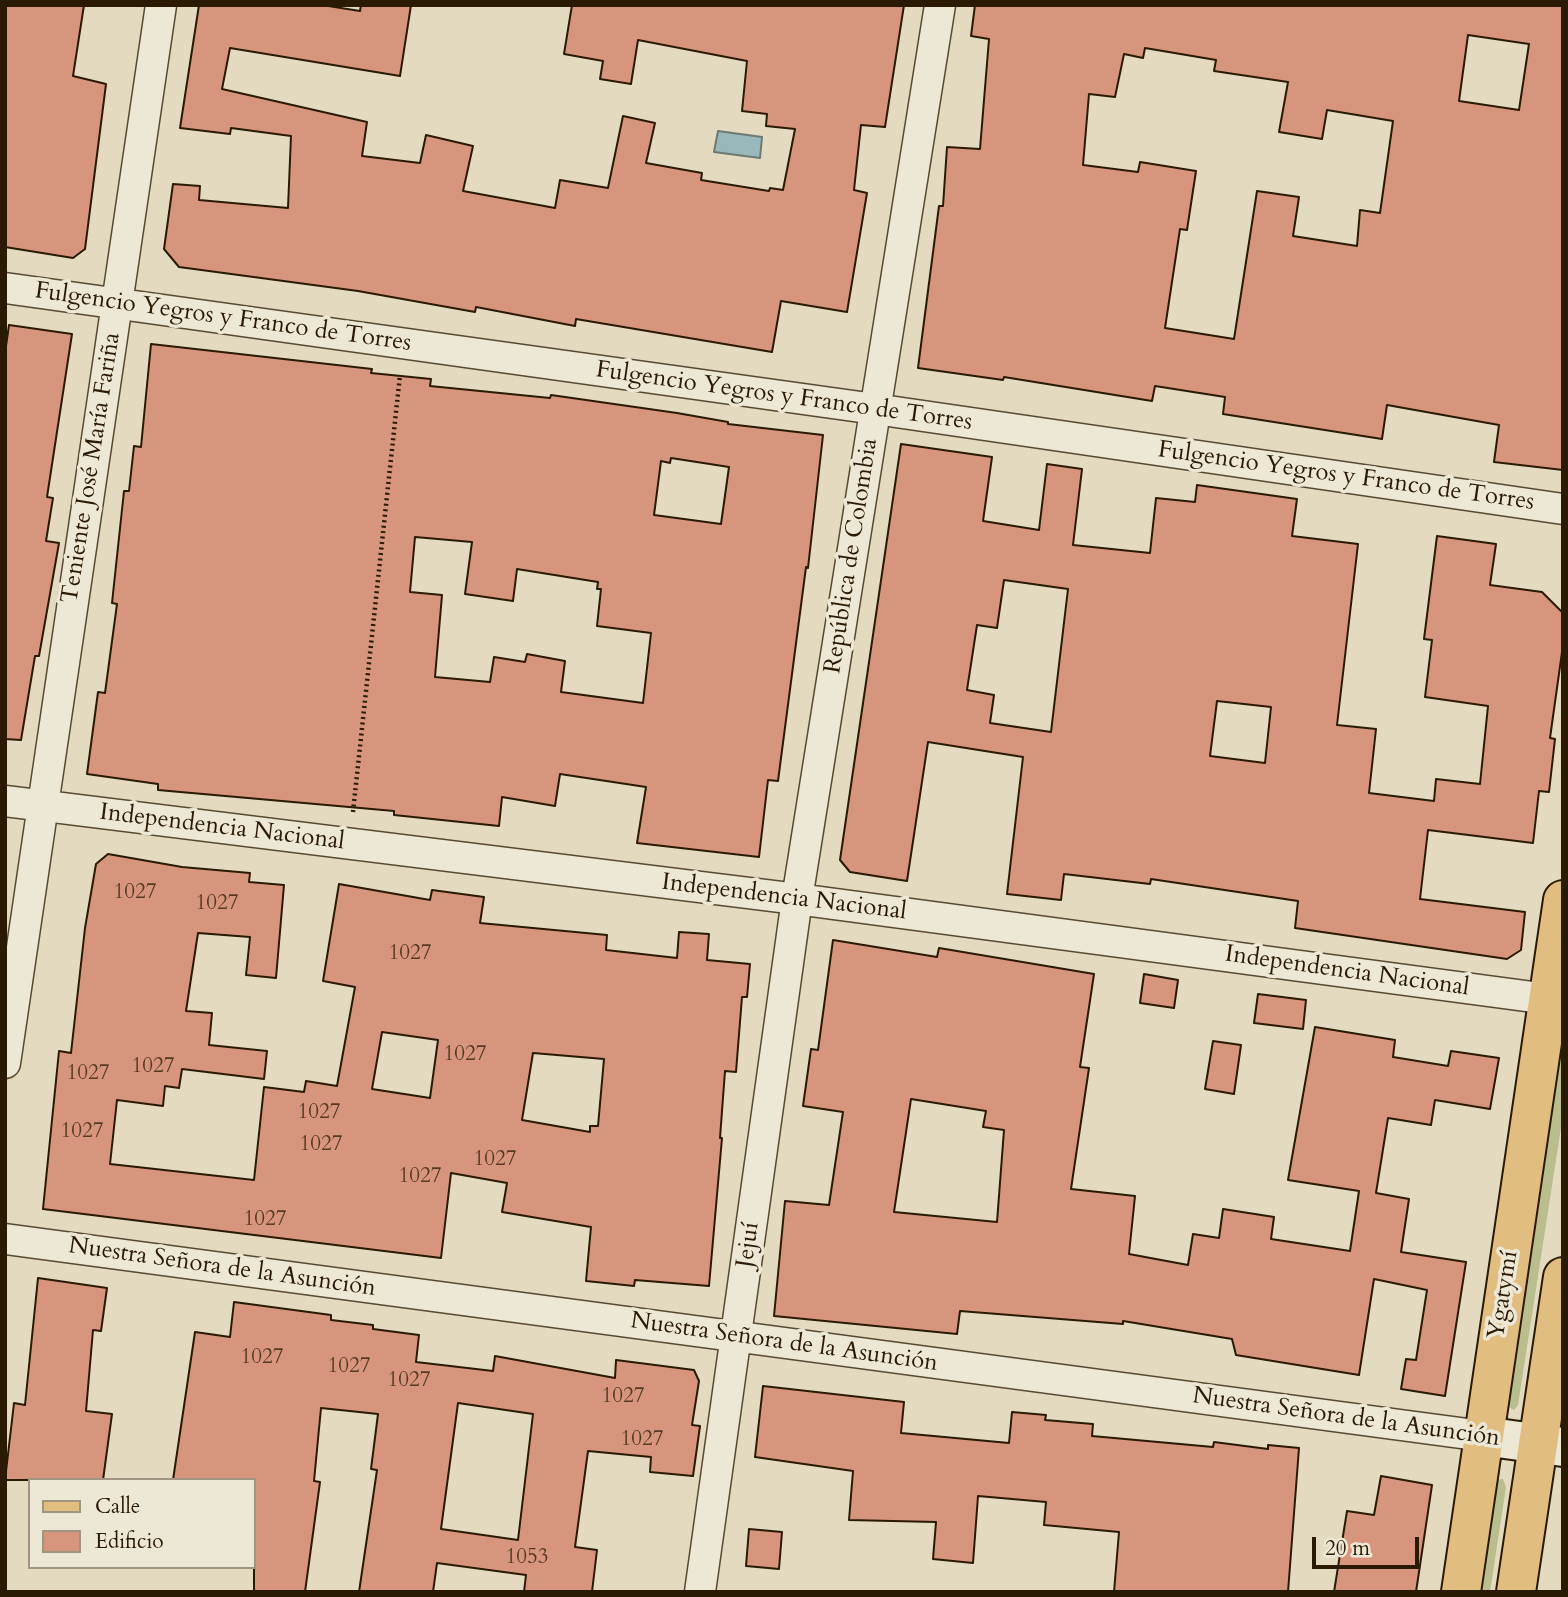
<!DOCTYPE html>
<meta charset="utf-8">
<style>
body{margin:0}
#map{position:relative;width:1568px;height:1597px;overflow:hidden;background:#e4dabf;font-family:Cardo,serif}
canvas{display:block}
.frame{position:absolute;inset:0;border:7px solid #2a1a03;pointer-events:none}
.legend{position:absolute;left:28px;top:1478px;width:228px;height:91px;box-sizing:border-box;background:#ede7d5;border:2px solid #9f9581;margin:0;padding:9px 12px;list-style:none;font-size:21px;color:#2a1a03}
.legend li{display:flex;align-items:center;gap:14px;height:35px}
.legend b{width:35px;border:2px solid #9f9581}
.scale{position:absolute;left:1312px;top:1537px;width:107px;height:32px;box-sizing:border-box;border:4px solid #2a1a03;border-top:0;padding-left:9px;font-size:21px;line-height:24px;white-space:nowrap;color:#2a1a03;-webkit-text-stroke:5px #ede7d5;paint-order:stroke}
</style>
<div id="map">
<canvas width="1568" height="1597"></canvas>
<div class="frame"></div>
<ul class="legend">
<li><b style="height:9px;background:#e2bd80"></b>Calle</li>
<li><b style="height:19px;background:#d8957d"></b>Edificio</li>
</ul>
<div class="scale">20 m</div>
</div>
<script>
const g = document.querySelector('canvas').getContext('2d');
g.lineJoin = 'round';
function fill(path, color) { g.fillStyle = color; g.fill(path, 'evenodd'); }
function stroke(path, color, width, dash) { g.strokeStyle = color; g.lineWidth = width; g.lineCap = dash ? 'butt' : 'round'; g.setLineDash(dash || []); g.stroke(path); }
function label(font, color, halo, rows, align = 'center') {
  g.font = font + ' Cardo,serif'; g.lineWidth = 7; g.setLineDash([]); g.textBaseline = 'middle'; g.strokeStyle = halo; g.fillStyle = color; for (const [text, x, y, turn = 0] of rows) {
    g.save(); g.translate(x, y); g.rotate((+turn || 0) * Math.PI / 180); g.textAlign = isNaN(turn) ? turn : align; if (halo) g.strokeText(text, 0, 0); g.fillText(text, 0, 0); g.restore();
  }
}
fill(new Path2D(`
 M 1563,1045 L 1563,1115 L 1518,1405 L 1514,1410 L 1507,1406 L 1559,1049 Z
 M 1503,1479 L 1506,1487 L 1490,1592 L 1478,1592 L 1496,1480 Z`), '#babe8e');
const water = new Path2D(`
 M 718,131 L 762,137 L 760,158 L 714,152 Z`);
fill(water, '#99b8bb');
stroke(water, '#6d7971', 2);
const building = new Path2D(`
 M 5,5 L 84,5 L 73,76 L 106,84 L 85,249 L 73,258 L 5,247 Z
 M 199,5 L 322,5 L 360,11 L 361,5 L 411,5 L 400,76 L 230,48 L 222,89 L 367,122 L 362,156 L 420,163 L 426,135 L 473,146 L 463,191 L 555,208 L 560,180 L 608,188 L 623,116 L 655,123 L 646,163 L 702,173 L 701,180 L 769,191 L 770,188 L 783,190 L 795,129 L 766,126 L 767,114 L 742,111 L 747,61 L 638,40 L 631,84 L 600,79 L 603,61 L 564,54 L 572,5 L 904,5 L 885,127 L 861,125 L 854,190 L 867,193 L 847,312 L 781,301 L 772,352 L 576,319 L 575,326 L 476,307 L 475,312 L 358,291 L 179,267 L 164,249 L 173,184 L 200,186 L 199,200 L 288,208 L 291,136 L 231,128 L 230,134 L 180,128 Z
 M 975,5 L 1563,5 L 1563,470 L 1494,462 L 1499,425 L 1387,405 L 1382,439 L 1223,414 L 1225,397 L 1155,386 L 1152,401 L 1004,377 L 1003,380 L 918,368 L 939,206 L 943,206 L 947,147 L 980,149 L 989,39 L 971,36 ZM 1468,35 L 1529,44 L 1519,110 L 1459,101 ZM 1145,48 L 1216,60 L 1214,71 L 1288,82 L 1279,132 L 1322,139 L 1327,110 L 1393,121 L 1380,213 L 1360,210 L 1357,246 L 1293,236 L 1299,197 L 1257,191 L 1234,339 L 1165,328 L 1180,229 L 1187,230 L 1196,171 L 1140,162 L 1138,172 L 1083,165 L 1089,94 L 1115,97 L 1124,54 L 1143,58 Z
 M 9,325 L 72,334 L 47,497 L 53,498 L 46,541 L 59,543 L 39,656 L 35,656 L 21,740 L 5,739 L 5,353 Z
 M 151,344 L 372,369 L 371,373 L 431,379 L 430,386 L 550,398 L 551,395 L 677,413 L 728,422 L 728,424 L 823,435 L 808,568 L 806,567 L 778,781 L 768,780 L 759,857 L 637,843 L 646,787 L 560,774 L 555,806 L 502,797 L 499,826 L 394,815 L 394,811 L 158,790 L 158,784 L 87,774 L 98,692 L 105,693 L 117,604 L 112,603 L 124,491 L 129,491 L 134,446 L 141,447 ZM 671,458 L 729,467 L 721,524 L 654,515 L 661,461 L 670,463 ZM 415,537 L 472,542 L 465,594 L 513,601 L 517,569 L 598,582 L 597,589 L 601,589 L 597,626 L 651,633 L 643,703 L 561,692 L 565,661 L 527,654 L 525,662 L 494,657 L 490,682 L 435,677 L 442,595 L 410,592 Z
 M 901,444 L 992,457 L 983,521 L 1039,530 L 1047,464 L 1082,469 L 1073,545 L 1150,553 L 1156,498 L 1195,502 L 1197,485 L 1297,499 L 1292,536 L 1358,544 L 1337,725 L 1376,729 L 1369,793 L 1434,801 L 1436,779 L 1480,784 L 1488,706 L 1425,697 L 1432,640 L 1424,639 L 1437,536 L 1496,544 L 1490,585 L 1542,592 L 1563,613 L 1563,645 L 1550,738 L 1555,739 L 1549,792 L 1539,791 L 1533,843 L 1428,830 L 1420,899 L 1525,912 L 1521,950 L 1507,959 L 1295,928 L 1298,901 L 1151,879 L 1150,884 L 1064,874 L 1061,900 L 1007,894 L 1023,757 L 928,742 L 907,881 L 850,872 L 840,860 ZM 1004,580 L 1068,589 L 1051,732 L 990,723 L 994,695 L 967,690 L 977,625 L 997,628 ZM 1217,701 L 1271,707 L 1265,763 L 1210,756 Z
 M 108,854 L 182,867 L 250,873 L 249,882 L 284,885 L 276,978 L 246,975 L 250,937 L 198,933 L 186,1011 L 212,1013 L 209,1045 L 267,1051 L 264,1079 L 182,1069 L 179,1088 L 165,1086 L 163,1106 L 117,1100 L 110,1164 L 254,1180 L 264,1087 L 304,1092 L 306,1081 L 337,1086 L 355,987 L 323,981 L 339,884 L 430,900 L 432,890 L 484,897 L 480,923 L 607,935 L 606,950 L 677,958 L 679,932 L 709,934 L 707,960 L 750,964 L 747,997 L 742,997 L 736,1072 L 725,1071 L 720,1138 L 722,1138 L 709,1286 L 635,1280 L 634,1286 L 586,1281 L 591,1227 L 502,1212 L 507,1183 L 451,1173 L 441,1258 L 43,1209 L 59,1051 L 71,1053 L 85,928 L 96,864 ZM 382,1032 L 438,1040 L 430,1098 L 372,1089 ZM 533,1053 L 604,1059 L 598,1126 L 590,1126 L 590,1132 L 522,1120 Z
 M 833,940 L 937,957 L 939,948 L 1094,974 L 1080,1067 L 1089,1068 L 1071,1189 L 1135,1196 L 1129,1254 L 1188,1265 L 1193,1234 L 1219,1238 L 1223,1209 L 1274,1217 L 1271,1239 L 1350,1251 L 1359,1191 L 1288,1180 L 1315,1027 L 1395,1040 L 1393,1057 L 1448,1066 L 1451,1051 L 1499,1058 L 1490,1109 L 1435,1100 L 1431,1125 L 1388,1118 L 1376,1193 L 1409,1199 L 1401,1252 L 1466,1262 L 1445,1396 L 1401,1389 L 1406,1359 L 1416,1360 L 1427,1290 L 1374,1279 L 1359,1375 L 1236,1355 L 1232,1339 L 1123,1321 L 1123,1324 L 960,1311 L 957,1334 L 774,1316 L 785,1201 L 829,1205 L 843,1112 L 803,1106 L 811,1049 L 818,1050 ZM 911,1099 L 986,1111 L 983,1127 L 1004,1130 L 997,1222 L 894,1212 Z
 M 1144,974 L 1178,980 L 1174,1008 L 1140,1003 Z
 M 1258,994 L 1306,1000 L 1303,1029 L 1254,1023 Z
 M 1213,1041 L 1241,1045 L 1234,1094 L 1205,1089 Z
 M 38,1278 L 107,1288 L 101,1331 L 93,1330 L 86,1411 L 112,1414 L 103,1480 L 5,1480 L 14,1403 L 25,1405 Z
 M 234,1302 L 331,1315 L 331,1320 L 373,1325 L 373,1329 L 419,1335 L 416,1362 L 493,1371 L 495,1356 L 615,1378 L 616,1360 L 694,1370 L 699,1381 L 692,1425 L 700,1426 L 693,1476 L 650,1472 L 651,1457 L 588,1451 L 575,1547 L 597,1550 L 592,1592 L 524,1592 L 526,1575 L 437,1563 L 433,1592 L 359,1592 L 377,1470 L 371,1469 L 378,1414 L 321,1408 L 314,1481 L 320,1482 L 305,1592 L 254,1592 L 254,1480 L 173,1480 L 195,1332 L 230,1337 ZM 458,1403 L 533,1414 L 518,1540 L 441,1529 Z
 M 763,1386 L 904,1402 L 901,1433 L 1009,1443 L 1012,1412 L 1046,1415 L 1045,1420 L 1093,1424 L 1092,1436 L 1213,1447 L 1214,1442 L 1268,1449 L 1268,1445 L 1299,1448 L 1288,1592 L 1114,1592 L 1119,1532 L 1044,1525 L 1046,1502 L 978,1496 L 973,1563 L 933,1559 L 936,1522 L 849,1520 L 853,1471 L 755,1457 Z
 M 1381,1476 L 1432,1485 L 1416,1592 L 1334,1592 L 1347,1511 L 1374,1515 Z
 M 749,1529 L 782,1532 L 779,1569 L 746,1566 Z`);
fill(building, '#d8957d');
stroke(building, '#2a1a03', 2);
const street = new Path2D(`
 M 5,288 L 875,409 L 1563,509
 M 5,801 L 797,899 L 1563,1001
 M 5,1063 L 161,5
 M 5,1239 L 1483,1436
 M 700,1592 L 797,899 L 940,5`);
const secondary = new Path2D(`
 M 1483,1436 L 1563,1447`);
const primary = new Path2D(`
 M 1461,1592 L 1563,900
 M 1516,1592 L 1563,1277`);
stroke(street, '#584a32', 33);
stroke(secondary, '#2a1a03', 42);
stroke(primary, '#2a1a03', 42);
stroke(new Path2D(`
 M 353,812 L 400,375`), '#2a1a03', 4.5, [2, 3.5]);
stroke(street, '#ede7d5', 30);
stroke(secondary, '#ede7d5', 38);
stroke(primary, '#e2bd80', 38);
label('21px', '#563922', null, [
 ["1027",135,893],
 ["1027",217,904],
 ["1027",410,954],
 ["1027",465,1055],
 ["1027",153,1067],
 ["1027",88,1074],
 ["1027",319,1113],
 ["1027",82,1132],
 ["1027",321,1145],
 ["1027",495,1160],
 ["1027",420,1177],
 ["1027",265,1220],
 ["1027",262,1358],
 ["1027",349,1367],
 ["1027",409,1381],
 ["1027",623,1397],
 ["1027",642,1440],
 ["1053",527,1558]
]);
label('24px', '#2a1a03', '#ede7d5', [
 ["Fulgencio Yegros y Franco de Torres",223,318,8],
 ["Fulgencio Yegros y Franco de Torres",784,397,8],
 ["Teniente José María Fariña",92,468,-81],
 ["Fulgencio Yegros y Franco de Torres",1346,477,8],
 ["República de Colombia",852,556,-81],
 ["Independencia Nacional",222,828,7],
 ["Independencia Nacional",784,898,7],
 ["Independencia Nacional",1347,972,8],
 ["Jejuí",749,1245,-82],
 ["Nuestra Señora de la Asunción",222,1268,8],
 ["Ygatymí",1504,1295,-81],
 ["Nuestra Señora de la Asunción",784,1343,8],
 ["Nuestra Señora de la Asunción",1346,1418,8]
]);
</script>
